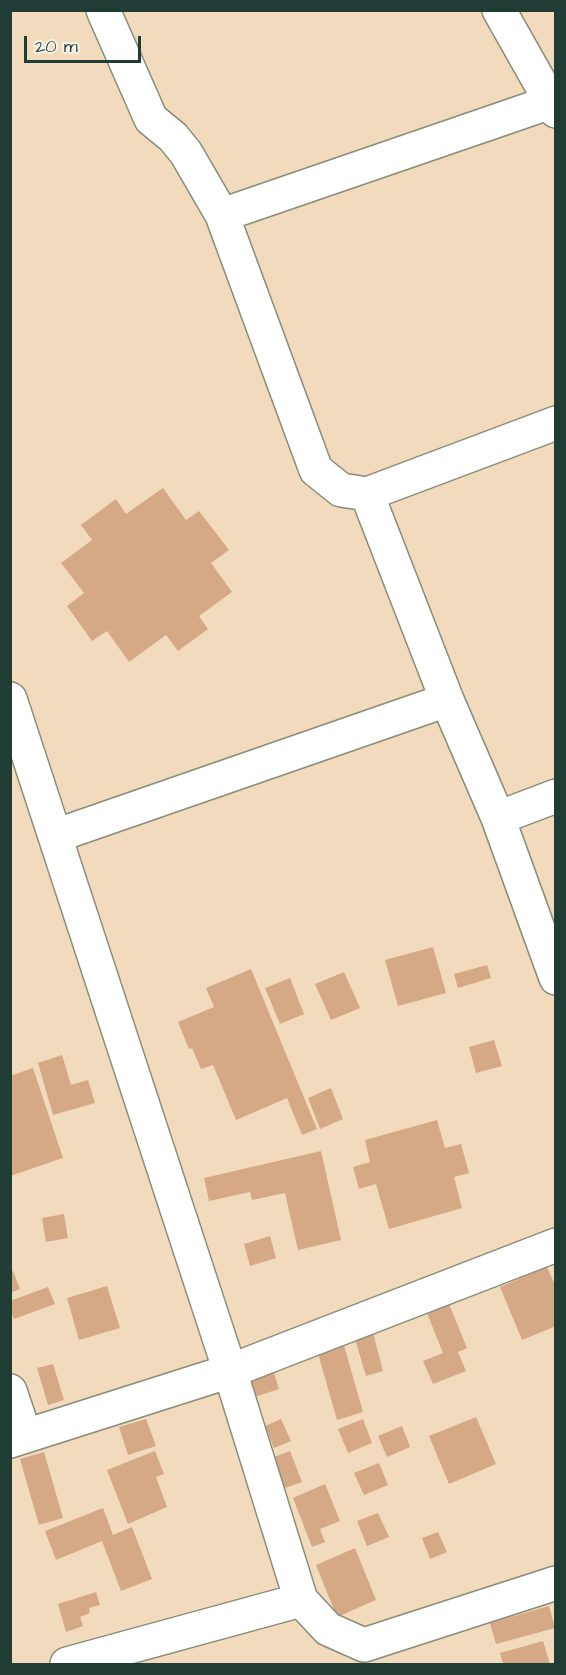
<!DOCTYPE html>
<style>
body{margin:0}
#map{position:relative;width:566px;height:1675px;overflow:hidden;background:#f1dbbc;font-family:"Architects Daughter",sans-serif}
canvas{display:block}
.frame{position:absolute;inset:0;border:12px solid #1f3d34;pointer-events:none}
.scale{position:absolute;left:24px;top:36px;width:117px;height:27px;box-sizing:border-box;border:3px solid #1f3d34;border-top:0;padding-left:8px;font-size:18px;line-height:21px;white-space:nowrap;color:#1f3d34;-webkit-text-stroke:4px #f7f3e8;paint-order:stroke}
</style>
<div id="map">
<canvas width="566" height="1675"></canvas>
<div class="frame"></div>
<div class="scale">20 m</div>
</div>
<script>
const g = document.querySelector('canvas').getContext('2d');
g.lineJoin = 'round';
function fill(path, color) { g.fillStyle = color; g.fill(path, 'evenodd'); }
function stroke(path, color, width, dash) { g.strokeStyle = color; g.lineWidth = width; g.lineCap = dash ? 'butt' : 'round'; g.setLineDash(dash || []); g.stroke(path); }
fill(new Path2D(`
 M 163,488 L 186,520 L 199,511 L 229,550 L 211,563 L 232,592 L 199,616 L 208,629 L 178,651 L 166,635 L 129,662 L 107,631 L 92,641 L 67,606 L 84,593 L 61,563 L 92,540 L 81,525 L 116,499 L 126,514 Z
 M 433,947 L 446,993 L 398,1006 L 385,960 Z
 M 487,965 L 491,978 L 458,988 L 454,974 Z
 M 251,969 L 317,1129 L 302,1135 L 287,1098 L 236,1120 L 213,1065 L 201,1069 L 192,1048 L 189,1049 L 178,1022 L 214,1007 L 206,988 Z
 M 344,972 L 360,1008 L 331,1020 L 315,984 Z
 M 290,978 L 304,1014 L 280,1024 L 265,988 Z
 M 494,1040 L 502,1066 L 476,1073 L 469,1047 Z
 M 62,1055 L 71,1085 L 88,1080 L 95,1103 L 53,1115 L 38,1063 Z
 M 33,1068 L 63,1158 L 10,1176 L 10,1076 Z
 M 331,1088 L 343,1119 L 320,1129 L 308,1098 Z
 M 437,1120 L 445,1148 L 461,1144 L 469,1173 L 454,1177 L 462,1208 L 389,1229 L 376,1184 L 359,1189 L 353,1167 L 370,1162 L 365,1140 Z
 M 321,1151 L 341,1240 L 298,1250 L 285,1193 L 252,1200 L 250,1192 L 209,1201 L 204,1178 Z
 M 64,1214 L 68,1238 L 46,1242 L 42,1218 Z
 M 270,1236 L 276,1258 L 250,1266 L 244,1244 Z
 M 547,1267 L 556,1287 L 556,1326 L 522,1340 L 500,1287 Z
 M 13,1271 L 20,1289 L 10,1293 L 10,1272 Z
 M 107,1286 L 120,1328 L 79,1340 L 67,1298 Z
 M 48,1287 L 55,1304 L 14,1319 L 10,1309 L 10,1301 Z
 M 449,1304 L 467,1348 L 458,1352 L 466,1371 L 433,1384 L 423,1361 L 443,1353 L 427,1313 Z
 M 373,1333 L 383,1371 L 366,1376 L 355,1339 Z
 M 343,1342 L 363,1412 L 337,1420 L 317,1350 Z
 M 53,1364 L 64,1400 L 48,1405 L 37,1368 Z
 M 272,1366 L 279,1389 L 245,1400 L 238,1377 Z
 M 476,1417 L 496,1464 L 449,1484 L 429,1436 Z
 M 146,1419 L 156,1446 L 128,1455 L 119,1427 Z
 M 281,1419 L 291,1441 L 274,1448 L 265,1426 Z
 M 363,1419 L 372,1443 L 348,1453 L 338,1429 Z
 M 402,1426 L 410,1447 L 387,1457 L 378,1436 Z
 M 155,1451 L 164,1474 L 156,1477 L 167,1507 L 128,1524 L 107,1470 Z
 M 290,1451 L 302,1482 L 285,1488 L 274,1457 Z
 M 44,1452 L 63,1518 L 39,1525 L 20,1459 Z
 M 379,1463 L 388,1485 L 364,1495 L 354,1473 Z
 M 325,1484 L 340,1521 L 320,1529 L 325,1542 L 312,1547 L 293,1498 Z
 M 103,1508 L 113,1535 L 132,1527 L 152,1579 L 121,1591 L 102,1541 L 56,1560 L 45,1531 Z
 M 378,1513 L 389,1537 L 367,1546 L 357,1521 Z
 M 438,1532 L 447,1552 L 430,1559 L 422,1538 Z
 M 355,1548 L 376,1600 L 337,1617 L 316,1565 Z
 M 96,1592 L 100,1605 L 89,1608 L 90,1613 L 80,1617 L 83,1626 L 66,1632 L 58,1604 Z
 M 549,1606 L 555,1628 L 496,1644 L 490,1623 Z
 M 543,1641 L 550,1664 L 503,1664 L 500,1653 Z`), '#d5a886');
const minor = new Path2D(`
 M 103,10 L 151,119 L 173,137 L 186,153 L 222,215 L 316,470 L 341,490 L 367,494 L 556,423
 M 499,10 L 556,111
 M 222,215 L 551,102
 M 367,494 L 447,700 L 498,818 L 556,978
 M 10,699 L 230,1371 L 301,1600
 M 498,818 L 556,796
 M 55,836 L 447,700
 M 10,1391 L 25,1436
 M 10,1441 L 230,1371 L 556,1245
 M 67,1664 L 301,1600 L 328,1629 L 364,1645 L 556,1583`);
stroke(minor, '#888c78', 36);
stroke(minor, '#fff', 33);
</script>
